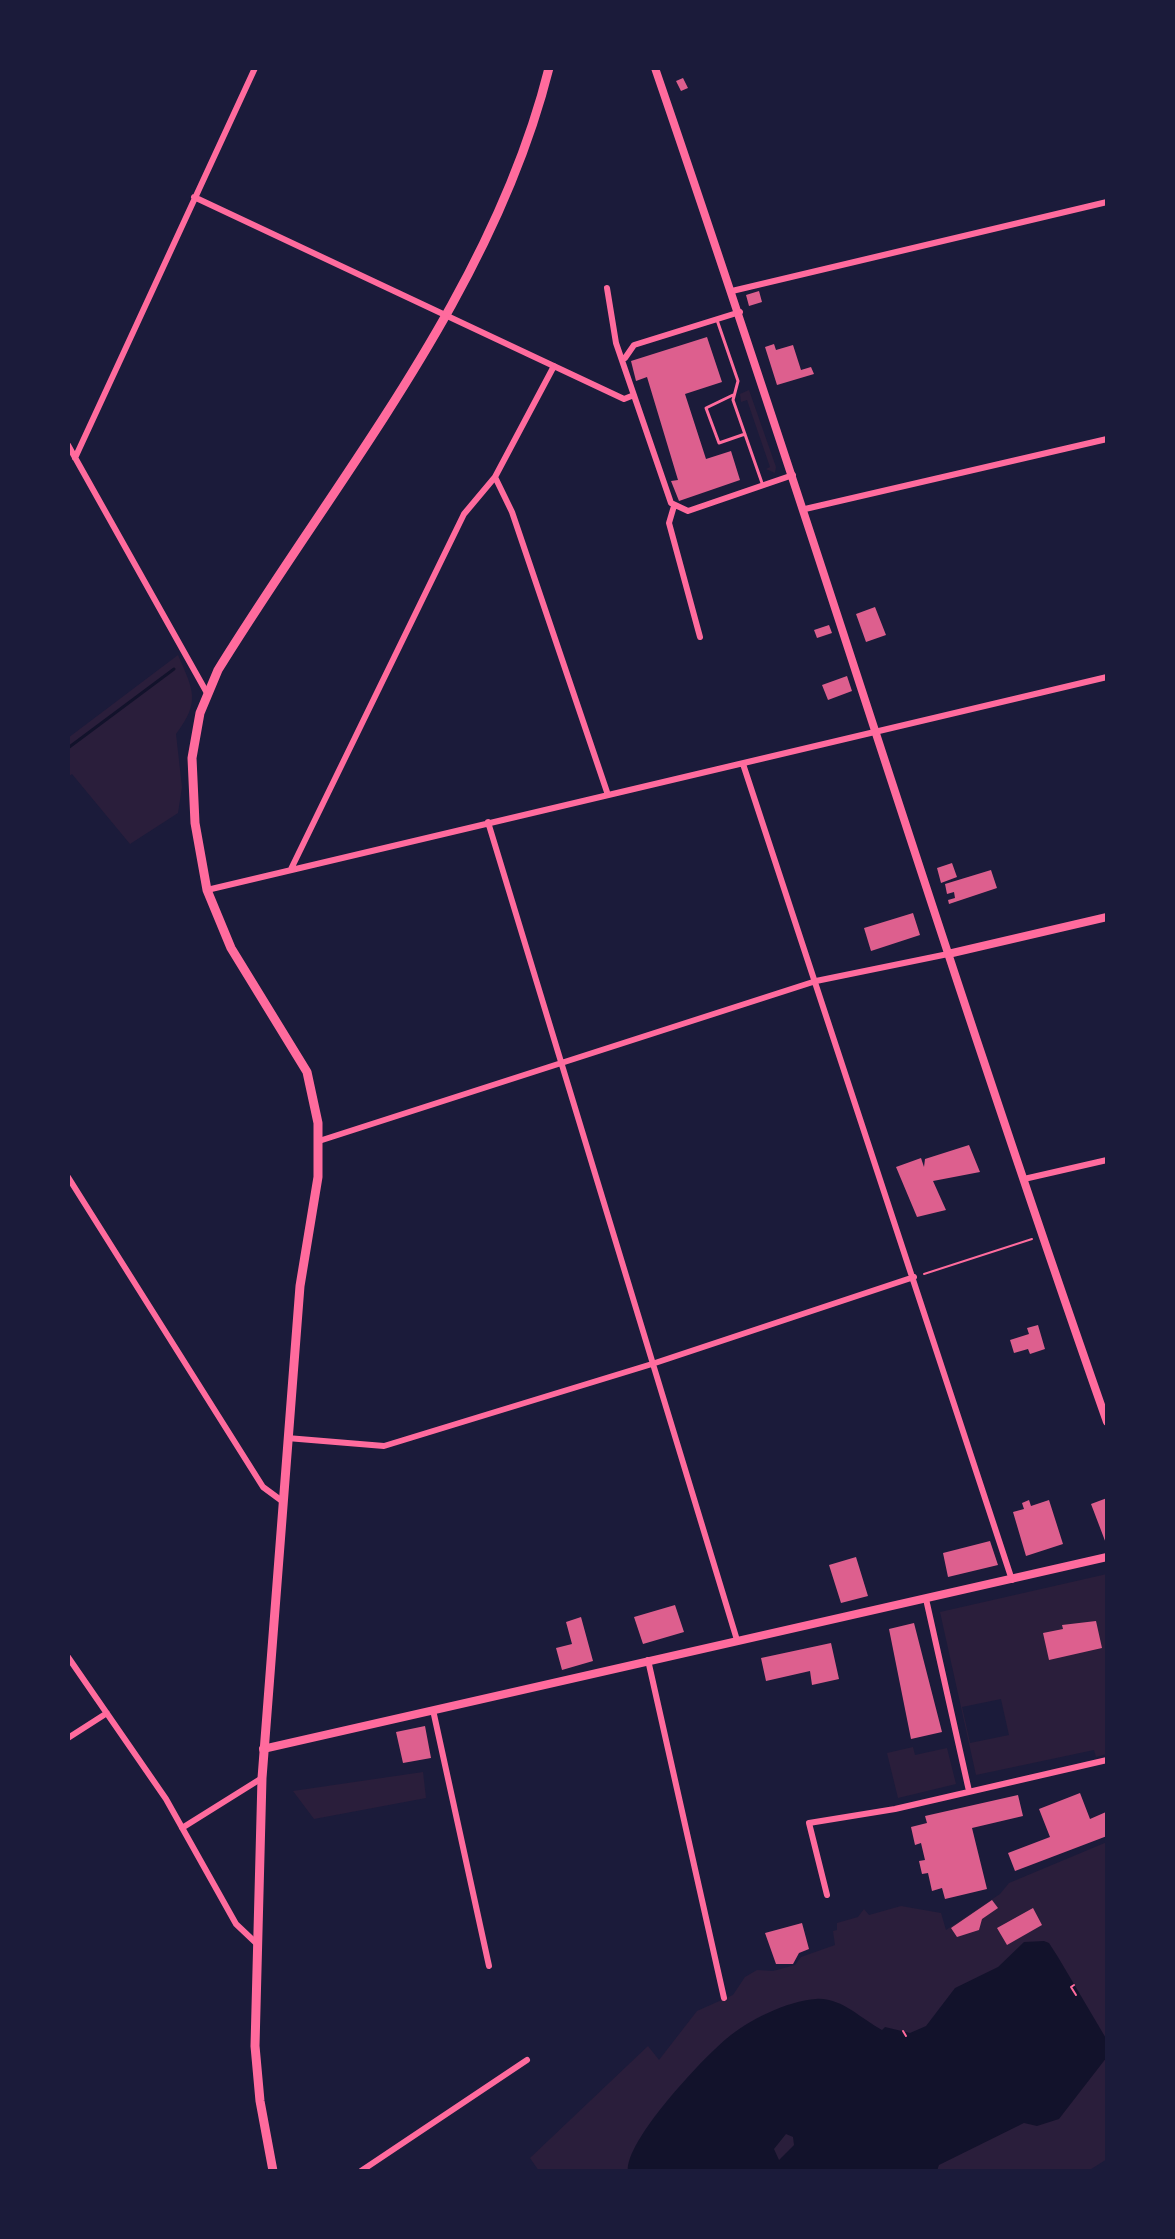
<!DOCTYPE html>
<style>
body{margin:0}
#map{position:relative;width:1175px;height:2239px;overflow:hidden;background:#1b1b3a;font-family:Raleway,sans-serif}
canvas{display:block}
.frame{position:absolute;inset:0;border:70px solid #1b1b3a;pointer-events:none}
</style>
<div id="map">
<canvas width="1175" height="2239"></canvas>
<div class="frame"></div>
</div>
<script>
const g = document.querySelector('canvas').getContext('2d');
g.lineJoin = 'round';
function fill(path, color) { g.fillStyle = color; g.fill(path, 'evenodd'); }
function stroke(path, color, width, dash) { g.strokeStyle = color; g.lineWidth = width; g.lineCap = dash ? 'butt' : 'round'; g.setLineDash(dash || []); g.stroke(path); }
fill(new Path2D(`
 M 749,390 L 776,467 L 775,473 L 766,469 L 770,467 L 747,400 L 741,402 L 740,394 Z
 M 178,655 C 193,690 201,701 176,734 L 182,787 L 178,813 L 130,844 L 72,774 L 68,777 L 68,738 Z
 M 1107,1574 L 1107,1754 L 1096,1757 L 1094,1750 L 976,1775 L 940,1612 ZM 1001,1699 L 1009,1735 L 970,1743 L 962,1707 Z
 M 913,1747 L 915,1755 L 947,1748 L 956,1784 L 898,1798 L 887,1753 Z
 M 423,1772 L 426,1798 L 314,1819 L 293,1791 Z
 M 1107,1842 L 1107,2159 L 1088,2171 L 539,2171 L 530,2158 L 648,2046 L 659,2060 L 697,2011 L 733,1995 L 745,1977 L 757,1970 L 773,1971 L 795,1965 L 801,1957 L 835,1945 L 833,1931 L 837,1930 L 837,1923 L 858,1917 L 864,1909 L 869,1915 L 901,1906 L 941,1913 L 946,1930 L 1000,1894 L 1009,1883 Z`), '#2a1e3b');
fill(new Path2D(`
 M 1044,1941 L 1049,1943 L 1058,1957 L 1107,2040 L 1107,2057 L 1059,2119 L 1037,2126 L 1024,2123 L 939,2165 L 937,2171 L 628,2171 C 625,2141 702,2059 726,2039 C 748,2020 787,2001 816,1999 C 841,1997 861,2019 882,2030 L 885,2027 L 910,2033 L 926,2026 L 955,1988 L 998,1967 L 1024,1942 ZM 786,2134 L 793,2137 L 794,2145 L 779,2160 L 774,2149 Z`), '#12122b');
stroke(new Path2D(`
 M 68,748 L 174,669`), '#12122b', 3);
fill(new Path2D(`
 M 683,78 L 688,88 L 681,91 L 676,81 Z
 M 759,291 L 762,302 L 749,306 L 746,295 Z
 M 707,337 L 722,382 L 685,394 L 706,459 L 731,451 L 740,480 L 679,501 L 671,481 L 678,480 L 647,377 L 636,381 L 631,361 Z
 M 774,344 L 776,350 L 793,345 L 801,370 L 811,367 L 814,374 L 777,385 L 765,347 Z
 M 875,607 L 886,635 L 866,642 L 856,614 Z
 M 829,625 L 832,633 L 817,638 L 814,630 Z
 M 847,676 L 852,691 L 828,700 L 822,685 Z
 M 952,863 L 957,877 L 941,883 L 937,868 Z
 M 991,870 L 997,888 L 949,904 L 948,900 L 955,898 L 954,892 L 947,894 L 945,884 Z
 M 913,913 L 920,935 L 871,951 L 864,928 Z
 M 969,1145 L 980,1172 L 933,1181 L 946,1210 L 917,1217 L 896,1167 L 921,1158 L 924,1167 L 925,1159 Z
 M 1038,1325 L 1045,1349 L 1030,1354 L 1028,1349 L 1014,1353 L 1010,1340 L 1029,1334 L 1027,1328 Z
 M 1107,1498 L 1107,1546 L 1091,1504 Z
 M 1029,1500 L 1031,1506 L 1049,1500 L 1063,1544 L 1026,1556 L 1013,1512 L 1024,1509 L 1022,1503 Z
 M 990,1541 L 998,1565 L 948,1577 L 943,1553 Z
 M 856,1557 L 868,1596 L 841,1603 L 829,1565 Z
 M 675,1605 L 684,1632 L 643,1644 L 634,1617 Z
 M 581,1617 L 593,1661 L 562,1670 L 556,1648 L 572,1644 L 566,1622 Z
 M 1096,1621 L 1102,1648 L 1049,1660 L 1043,1633 L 1063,1629 L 1062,1625 Z
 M 914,1623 L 942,1732 L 911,1739 L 889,1629 Z
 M 831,1643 L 839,1679 L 812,1685 L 810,1671 L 766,1681 L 761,1658 Z
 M 425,1726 L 431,1758 L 403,1763 L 396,1732 Z
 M 1080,1793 L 1090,1819 L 1106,1812 L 1107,1836 L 1015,1871 L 1008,1853 L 1050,1837 L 1039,1809 Z
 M 1018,1795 L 1023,1816 L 972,1828 L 987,1889 L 945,1899 L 942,1888 L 932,1891 L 928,1873 L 922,1874 L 919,1861 L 925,1860 L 921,1843 L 915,1845 L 911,1827 L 927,1823 L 925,1816 Z
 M 992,1900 L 998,1908 L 982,1919 L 979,1930 L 957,1937 L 951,1928 Z
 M 1033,1908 L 1042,1925 L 1007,1945 L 997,1928 Z
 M 802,1923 L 809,1949 L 799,1953 L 793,1964 L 776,1964 L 765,1933 Z`), '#dd5f8e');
stroke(new Path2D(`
 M 924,1274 L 1032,1239
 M 1074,1985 L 1071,1987 L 1076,1995
 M 903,2031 L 906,2036`), '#ff6b9d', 2);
stroke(new Path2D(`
 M 717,320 L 738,381 L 733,400 L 762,483
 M 733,395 L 706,408 L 719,443 L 745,434`), '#ff6b9d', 3);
stroke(new Path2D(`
 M 194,197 L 624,399 L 634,395
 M 607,288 L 616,343 L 671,503 L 688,511 L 793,475
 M 732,291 L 1107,202
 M 625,358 L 634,345 L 740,312
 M 68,445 L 207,693
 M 75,458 L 255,68
 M 495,477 L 512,512 L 608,795
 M 674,506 L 669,523 L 700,637
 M 805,509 L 1107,439
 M 743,764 L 1012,1580
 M 488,822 L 737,1640
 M 291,869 L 464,514 L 495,477 L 554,366
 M 207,890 L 1107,677
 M 319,1141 L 816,981 L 948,954
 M 68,1177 L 263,1487 L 282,1501
 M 1024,1179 L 1107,1160
 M 287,1438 L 384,1446 L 652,1364 L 914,1277
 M 926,1599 L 969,1791
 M 68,1657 L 166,1799 L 236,1924 L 255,1942
 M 648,1660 L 724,1998
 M 433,1710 L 489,1966
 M 68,1738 L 107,1713
 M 182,1828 L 262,1778
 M 827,1895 L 809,1823 L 895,1809 L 1107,1760
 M 361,2171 L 527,2060`), '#ff6b9d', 6);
stroke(new Path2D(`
 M 655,68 C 810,518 949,973 1107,1422
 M 948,954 L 1107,917
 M 263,1749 L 1107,1557`), '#ff6b9d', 8);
stroke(new Path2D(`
 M 273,2171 L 260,2101 L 255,2046 L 262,1778 L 300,1286 L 318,1177 L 318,1123 L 307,1072 L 231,948 L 207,890 L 195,823 L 192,758 L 200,713 L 218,670 C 337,477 493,292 549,68`), '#ff6b9d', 9);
</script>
